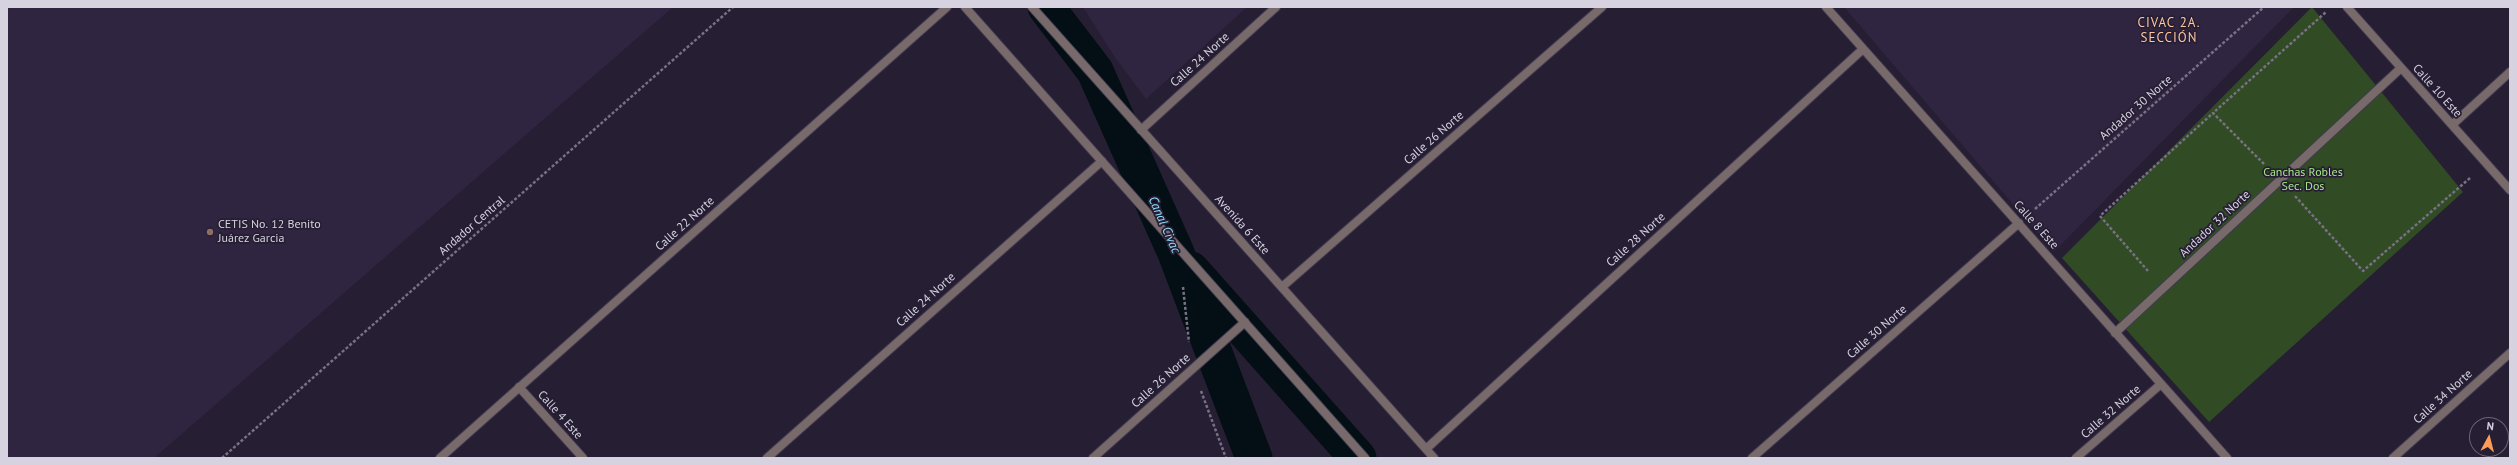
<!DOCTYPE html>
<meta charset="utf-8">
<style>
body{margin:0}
#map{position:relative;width:2517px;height:465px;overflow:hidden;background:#261e33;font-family:"PT Sans",sans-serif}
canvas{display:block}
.frame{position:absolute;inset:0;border:8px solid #d6d2e0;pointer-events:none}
.north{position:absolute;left:2469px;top:417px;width:40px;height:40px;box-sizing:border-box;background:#261e33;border:1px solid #6c6678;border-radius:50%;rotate:7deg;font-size:11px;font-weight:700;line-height:16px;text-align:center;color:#d6d2e0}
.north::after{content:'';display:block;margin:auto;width:14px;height:18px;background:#fe9b58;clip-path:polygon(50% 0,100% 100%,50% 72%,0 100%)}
</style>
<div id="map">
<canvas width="2517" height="465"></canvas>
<div class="frame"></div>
<div class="north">N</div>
</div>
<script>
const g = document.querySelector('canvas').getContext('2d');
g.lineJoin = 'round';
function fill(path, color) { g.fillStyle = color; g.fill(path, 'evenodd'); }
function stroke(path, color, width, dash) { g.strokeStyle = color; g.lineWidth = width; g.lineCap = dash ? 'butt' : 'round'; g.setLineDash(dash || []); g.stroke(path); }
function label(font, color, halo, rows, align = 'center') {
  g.font = font + ' "PT Sans",sans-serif'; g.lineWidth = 3.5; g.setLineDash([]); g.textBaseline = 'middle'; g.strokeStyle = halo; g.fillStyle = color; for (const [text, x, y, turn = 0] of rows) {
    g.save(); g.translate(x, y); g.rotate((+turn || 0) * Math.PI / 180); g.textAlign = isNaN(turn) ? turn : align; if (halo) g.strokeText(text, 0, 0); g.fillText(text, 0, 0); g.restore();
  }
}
fill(new Path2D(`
 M 7,7 L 673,7 L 154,458 L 7,458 Z
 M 1083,7 L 1247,7 L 1146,99 L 1114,56 Z
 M 1844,7 L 2294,7 L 2054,252 Z`), '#302541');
fill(new Path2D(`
 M 2312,7 L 2463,192 L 2209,422 L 2062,258 Z`), '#314b24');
stroke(new Path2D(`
 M 1046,7 L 1095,71 L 1176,253 L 1254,458
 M 1191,270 L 1358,458`), '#030f15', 37);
const minor = new Path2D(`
 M 965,7 L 1365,458
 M 1032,7 L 1434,458
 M 1826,7 L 2227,458
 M 2347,7 L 2510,190
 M 2452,125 L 2510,72
 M 1141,130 L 1276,7
 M 1282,287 L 1602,7
 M 2115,333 L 2401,68
 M 519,387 L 583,458
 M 1426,449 L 1863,49
 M 440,458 L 947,7
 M 767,458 L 1102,161
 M 1093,458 L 1245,322
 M 1752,458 L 2019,223
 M 2076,458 L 2161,384
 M 2393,458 L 2510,353`);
stroke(minor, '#423b4f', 10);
stroke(new Path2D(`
 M 2264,164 L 2213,113 L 2326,12
 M 2295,196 L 2363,271 L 2470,178
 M 2035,209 L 2264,7
 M 2148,271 L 2100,216 L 2213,113
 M 1183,287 L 1189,342
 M 1201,391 L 1226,458
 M 222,458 L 733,7`), '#777183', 2.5, [3, 2]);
stroke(minor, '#78696b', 8);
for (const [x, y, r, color] of [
 [210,232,4,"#8d6e63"]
]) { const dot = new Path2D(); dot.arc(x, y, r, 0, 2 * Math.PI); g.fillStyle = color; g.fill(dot); stroke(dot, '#261e33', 1.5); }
label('12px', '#d6d2e0', '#261e33', [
 ["Calle 24 Norte",1200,60,-42],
 ["Calle 10 Este",2437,91,48],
 ["Andador 30 Norte",2136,108,-41],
 ["Calle 26 Norte",1434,138,-41],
 ["Calle 22 Norte",685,224,-42],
 ["Andador 32 Norte",2215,224,-43],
 ["Avenida 6 Este",1242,225,48],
 ["Calle 8 Este",2036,225,48],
 ["Andador Central",472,226,-41],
 ["Calle 28 Norte",1636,240,-42],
 ["Calle 24 Norte",926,300,-42],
 ["Calle 30 Norte",1877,332,-41],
 ["Calle 26 Norte",1161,381,-42],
 ["Calle 34 Norte",2443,397,-42],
 ["Calle 32 Norte",2111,412,-41],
 ["Calle 4 Este",560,415,48]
]);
label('12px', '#a5e686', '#261e33', [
 ["Canchas Robles",2303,173],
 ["Sec. Dos",2303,187]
]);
label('12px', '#d6d2e0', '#261e33', [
 ["CETIS No. 12 Benito",218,225],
 ["Juárez Garcia",218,239]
], 'left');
g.letterSpacing = '1px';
label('13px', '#fec6a2', '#261e33', [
 ["CIVAC 2A.",2169,23],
 ["SECCIÓN",2169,38]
]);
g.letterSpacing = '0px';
label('italic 13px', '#91dcfb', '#261e33', [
 ["Canal Civac",1164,225,66]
]);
</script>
